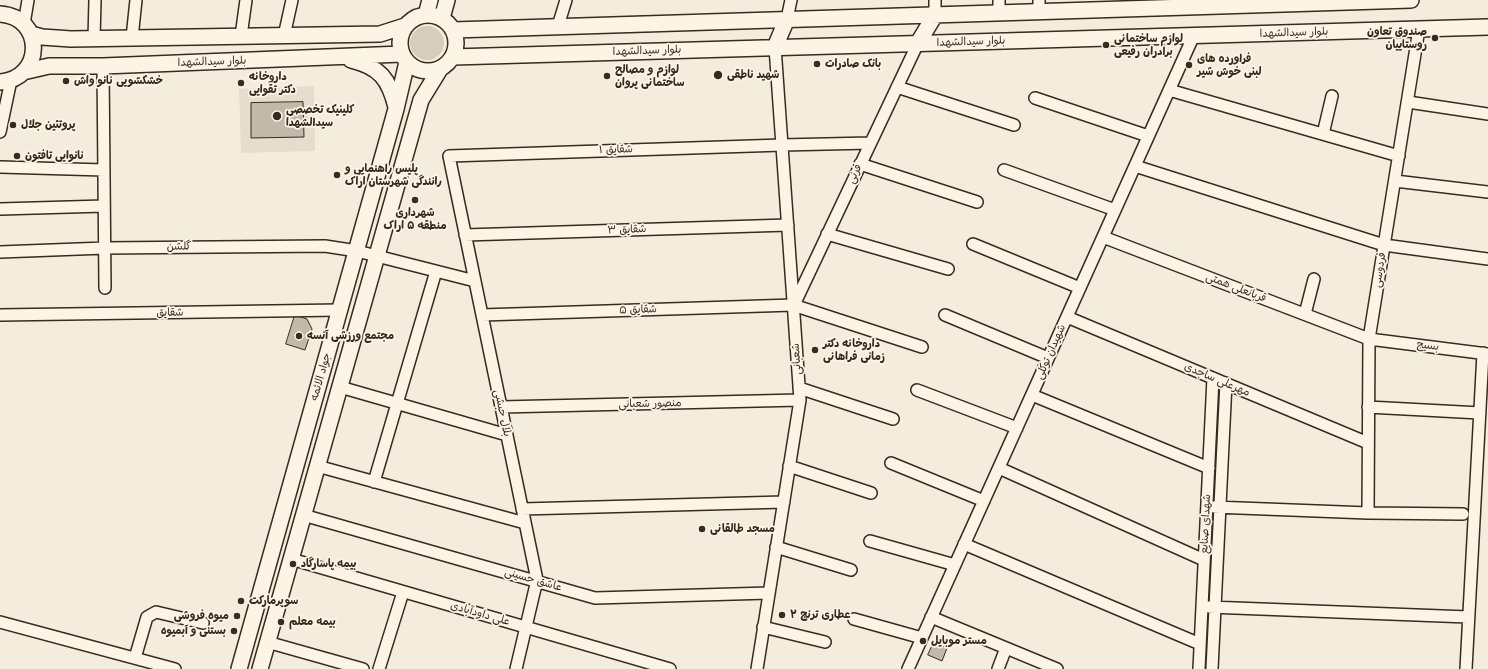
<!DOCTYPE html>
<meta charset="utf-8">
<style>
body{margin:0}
canvas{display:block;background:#f4eddd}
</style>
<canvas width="1488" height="669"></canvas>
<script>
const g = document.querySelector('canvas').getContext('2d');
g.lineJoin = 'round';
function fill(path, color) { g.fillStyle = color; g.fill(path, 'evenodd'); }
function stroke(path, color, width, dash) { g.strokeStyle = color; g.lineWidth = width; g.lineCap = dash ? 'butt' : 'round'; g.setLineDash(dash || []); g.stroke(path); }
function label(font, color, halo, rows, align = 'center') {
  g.font = font + ' "Balsamiq Sans","Playpen Sans Arabic",sans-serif'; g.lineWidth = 3.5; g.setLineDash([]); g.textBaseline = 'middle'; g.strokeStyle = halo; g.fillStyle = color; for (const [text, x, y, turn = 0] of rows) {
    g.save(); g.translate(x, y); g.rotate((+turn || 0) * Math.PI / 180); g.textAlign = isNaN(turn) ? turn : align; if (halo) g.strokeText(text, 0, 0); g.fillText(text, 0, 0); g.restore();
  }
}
fill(new Path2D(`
 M 314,86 L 315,151 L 241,153 L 239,89 Z`), '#e5ddce');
fill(new Path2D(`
 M410 43a17 17 0 1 1 34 0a17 17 0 1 1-34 0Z`), '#d6cdbd');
const building = new Path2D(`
 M 303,102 L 304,137 L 251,138 L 251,103 Z
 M 295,315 L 307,319 L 312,329 L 305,350 L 286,344 Z
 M 934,642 L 947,648 L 942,661 L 928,655 Z`);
fill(building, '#c3b9aa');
stroke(building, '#3b2a1e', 1);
const minor = new Path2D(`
 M 999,0 L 999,13
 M 1039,12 L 1039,0
 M 935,15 L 935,0
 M 787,19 L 791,0
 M 24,24 L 28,0
 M 558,26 L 566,0
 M 241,36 L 246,0
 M 284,36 L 292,0
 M 132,38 L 136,0
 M 94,39 L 95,0
 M 103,66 L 105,288
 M 897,87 L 1014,125
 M 1169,90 L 1399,156
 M 1035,98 L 1148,136
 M 1408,102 L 1488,114
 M 0,132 L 11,80
 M 1323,134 L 1332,96
 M 860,164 L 977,202
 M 1135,166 L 1384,245 L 1488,259
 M 0,167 L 104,170
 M 1004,170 L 1115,210
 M 1395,181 L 1488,192
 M 0,209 L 104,206
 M 827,234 L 948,269
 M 465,235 L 788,225
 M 1103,237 L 1369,339 L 1488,354
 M 973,244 L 1080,288
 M 0,252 L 105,248 L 325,246 L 357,251 L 475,281
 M 794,305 L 918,43
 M 1305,314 L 1314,279
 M 0,315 L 340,310
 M 482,315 L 793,305 L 922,347
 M 945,315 L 1048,358
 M 1067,317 L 1368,443
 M 340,387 L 507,435
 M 799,388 L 893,419
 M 917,390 L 1017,428
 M 1032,395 L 1209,468
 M 501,407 L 800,400
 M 1368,407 L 1480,413
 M 891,463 L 984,501
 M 317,466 L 525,523
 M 789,466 L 871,493
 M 999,468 L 1204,560
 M 374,482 L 436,271
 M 1214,507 L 1368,513 L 1463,514
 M 522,509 L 784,502
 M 1368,513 L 1369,339 L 1419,29
 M 303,515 L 595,598 L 769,593
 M 870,541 L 955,565
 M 964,544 L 1200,644
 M 776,547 L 851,570
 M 291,559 L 670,669
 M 1209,607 L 1468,617
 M 931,617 L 1057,669
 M 854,619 L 922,638
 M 0,622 L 175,669
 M 763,627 L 825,642
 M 267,642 L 363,669
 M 135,658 L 147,617 L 156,612 L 203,623
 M 379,669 L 403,592
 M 516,669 L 537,580 L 449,156 L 782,145 L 870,143
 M 757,669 L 800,400 L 775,47
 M 908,669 L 1194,35
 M 998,669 L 1006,648
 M 1199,669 L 1213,378
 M 1212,669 L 1226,383
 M 1466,669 L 1483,353`);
const major = new Path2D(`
 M 0,14 C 45,17 44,79 0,82
 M400 43a28 28 0 1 1 56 0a28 28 0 1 1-56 0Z
 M 426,15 L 430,0
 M 442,18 L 447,0
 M 453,30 L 1411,0
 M 31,34 L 42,37 L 71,39 L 380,34 L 405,26
 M 918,43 L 935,15
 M 775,47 L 787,19
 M 453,57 L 1488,27
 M 351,60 C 380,67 389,79 396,107
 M 23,72 L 49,66 L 103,66 L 402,54
 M 239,669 L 396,109 L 407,62
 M 260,669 L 421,100 L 440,69`);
stroke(minor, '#3b2a1e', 14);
stroke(major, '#3b2a1e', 18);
stroke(minor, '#fcf5e5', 11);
stroke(major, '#fcf5e5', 15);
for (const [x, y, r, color] of [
 [1435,38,4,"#3b2a1e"],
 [1106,45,4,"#3b2a1e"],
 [817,64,4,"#3b2a1e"],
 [1189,65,4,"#3b2a1e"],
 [718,75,5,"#3b2a1e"],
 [607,76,4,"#3b2a1e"],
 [66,81,4,"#3b2a1e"],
 [241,83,4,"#3b2a1e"],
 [277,116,5,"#3b2a1e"],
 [13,125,4,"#3b2a1e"],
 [17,156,4,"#3b2a1e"],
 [337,175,4,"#3b2a1e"],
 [415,200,4,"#3b2a1e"],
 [299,336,4,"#3b2a1e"],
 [815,350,4,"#3b2a1e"],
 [702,529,4,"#3b2a1e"],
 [293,564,4,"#3b2a1e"],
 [241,601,4,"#3b2a1e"],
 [782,615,4,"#3b2a1e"],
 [237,616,4,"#3b2a1e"],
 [281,622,4,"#3b2a1e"],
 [234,631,4,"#3b2a1e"],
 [923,641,4,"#3b2a1e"]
]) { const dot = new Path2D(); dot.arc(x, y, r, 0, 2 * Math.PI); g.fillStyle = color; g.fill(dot); stroke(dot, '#fcf5e5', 1.5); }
label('bold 11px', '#3b2a1e', '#fcf5e5', [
 ["صندوق تعاون",1427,32,"right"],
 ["روستاییان",1427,45,"right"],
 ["لوازم ساختمانی",1114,39],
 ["برادران رفیعی",1114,52],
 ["فراورده های",1197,59],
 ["لبنی خوش شیر",1197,72],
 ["بانک صادرات",825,64],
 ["لوازم و مصالح",615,70],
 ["ساختمانی پروان",615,83],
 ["شهید ناطقی",727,75],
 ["داروخانه",249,77],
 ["دکتر تقوایی",249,90],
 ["خشکشویی نانو واش",74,81],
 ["کلینیک تخصصی",286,110],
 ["سیدالشهدا",286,123],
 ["پروتئین جلال",21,125],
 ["نانوایی تافتون",25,156],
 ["پلیس راهنمایی و",345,169],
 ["رانندگی شهرستان اراک",345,182],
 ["شهرداری",415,213,"center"],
 ["منطقه ۵ اراک",415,226,"center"],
 ["مجتمع ورزشی آنسه",307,336],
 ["داروخانه دکتر",823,344],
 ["زمانی فراهانی",823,357],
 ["مسجد طالقانی",710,529],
 ["بیمه پاسارگاد",301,564],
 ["سوپرمارکت",249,601],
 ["عطاری ترنج ۲",790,615],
 ["میوه فروشی",229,616,"right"],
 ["بیمه معلم",289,622],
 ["بستنی و آبمیوه",226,631,"right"],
 ["مستر موبایل",931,641]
], 'left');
label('11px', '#3b2a1e', '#fcf5e5', [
 ["بلوار سیدالشهدا",1294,33,-2],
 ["بلوار سیدالشهدا",971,42,-2],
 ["بلوار سیدالشهدا",647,51,-2],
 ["بلوار سیدالشهدا",212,62,-2],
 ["شقایق ۱",616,150,-2],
 ["قرنی",855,174,-65],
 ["شقایق ۳",627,230,-2],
 ["گلشن",179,247,-1],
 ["فردوسی",1380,270,-81],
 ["قربانعلی همتی",1236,288,21],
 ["شقایق ۵",638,310,-2],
 ["شقایق",170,313,-1],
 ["بسیج",1428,346,7],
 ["شهیدان توکلی",1051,352,-66],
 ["شعبانی",797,359,-94],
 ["جواد الائمه",321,377,-74],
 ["مهرعلی ساجدی",1217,380,23],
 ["منصور شعبانی",650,404,-1],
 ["بلال حبشی",502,413,78],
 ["شهدای صنایع",1206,524,-87],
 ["عاشق حسینی",533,580,16],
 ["علی داودآبادی",480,614,16]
]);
</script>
